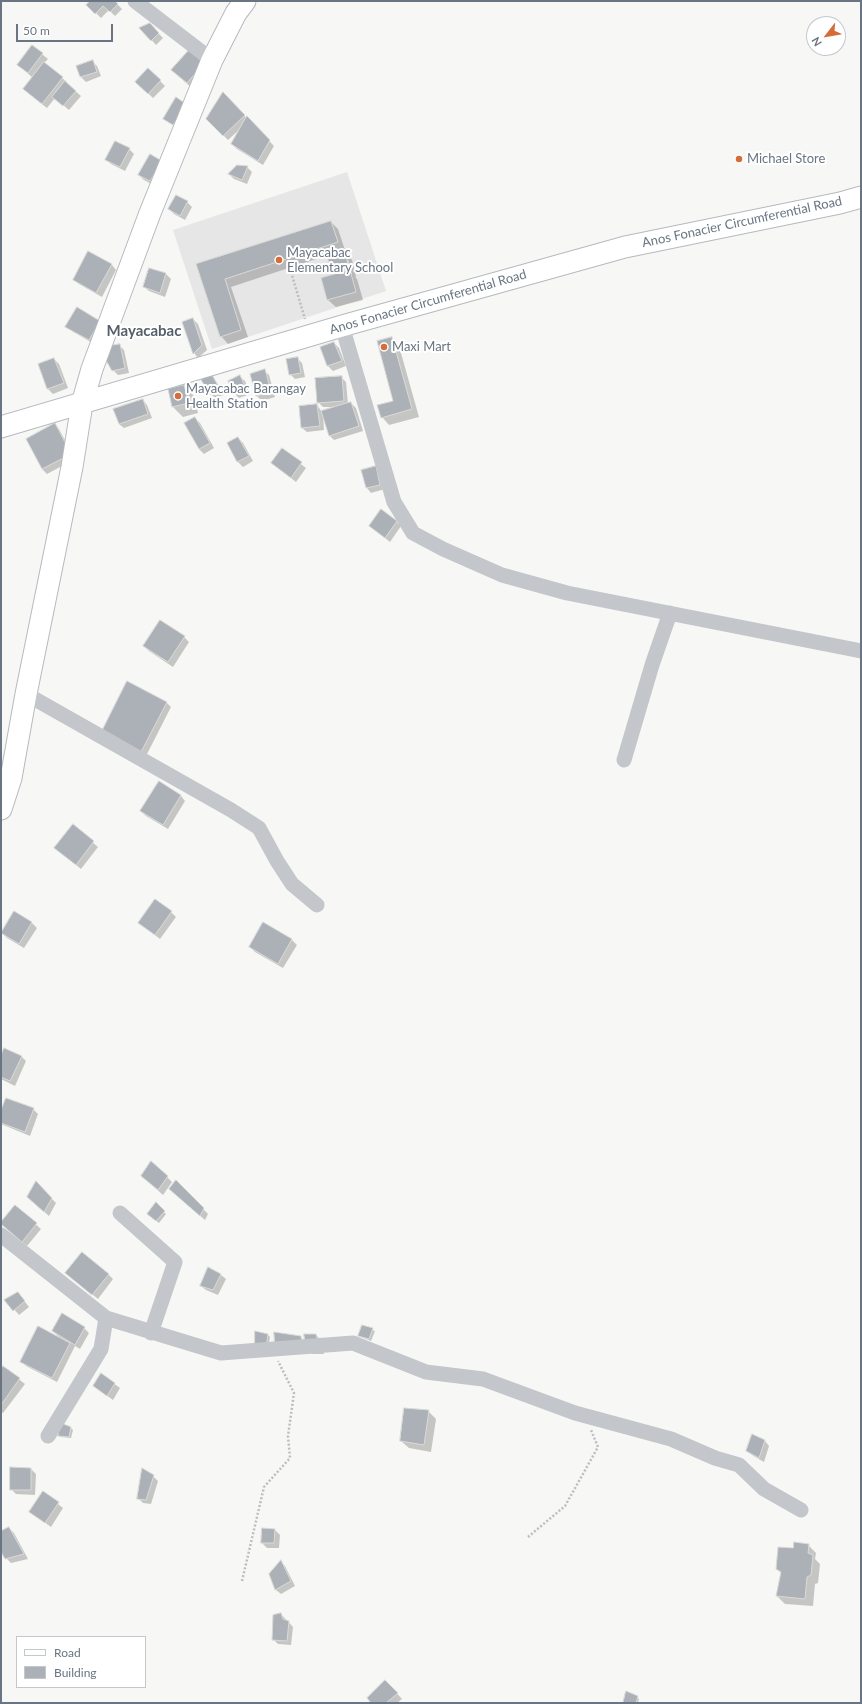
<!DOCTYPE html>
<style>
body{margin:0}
#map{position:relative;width:862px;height:1704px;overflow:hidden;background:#f7f7f5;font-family:Lato,sans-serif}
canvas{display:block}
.frame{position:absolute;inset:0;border:2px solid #697583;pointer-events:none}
.legend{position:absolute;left:16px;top:1636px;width:130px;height:52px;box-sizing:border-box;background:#fff;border:1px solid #c3c8cd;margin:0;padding:5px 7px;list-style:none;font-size:12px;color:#697583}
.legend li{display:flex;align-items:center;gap:8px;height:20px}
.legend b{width:20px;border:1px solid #c3c8cd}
.north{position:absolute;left:806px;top:16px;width:40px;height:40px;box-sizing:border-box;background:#fff;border:1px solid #c3c8cd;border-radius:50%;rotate:239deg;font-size:11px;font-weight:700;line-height:16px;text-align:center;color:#697583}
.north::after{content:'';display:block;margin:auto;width:14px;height:18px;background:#d36d39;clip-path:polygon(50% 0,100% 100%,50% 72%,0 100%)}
.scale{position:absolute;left:16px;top:24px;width:97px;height:18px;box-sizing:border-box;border:2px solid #697583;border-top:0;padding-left:5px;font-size:12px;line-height:14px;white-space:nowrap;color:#697583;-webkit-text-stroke:3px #fff;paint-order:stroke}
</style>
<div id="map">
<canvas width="862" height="1704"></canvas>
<div class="frame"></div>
<ul class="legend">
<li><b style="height:5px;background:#fff"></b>Road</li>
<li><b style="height:11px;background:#abb1b7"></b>Building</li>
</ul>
<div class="north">N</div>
<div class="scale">50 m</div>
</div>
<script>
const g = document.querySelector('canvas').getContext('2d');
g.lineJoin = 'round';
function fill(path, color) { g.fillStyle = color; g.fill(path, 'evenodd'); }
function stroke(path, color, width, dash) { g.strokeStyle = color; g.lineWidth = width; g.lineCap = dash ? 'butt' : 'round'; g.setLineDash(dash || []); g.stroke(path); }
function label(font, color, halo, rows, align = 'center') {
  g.font = font + ' Lato,sans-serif'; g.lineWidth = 4; g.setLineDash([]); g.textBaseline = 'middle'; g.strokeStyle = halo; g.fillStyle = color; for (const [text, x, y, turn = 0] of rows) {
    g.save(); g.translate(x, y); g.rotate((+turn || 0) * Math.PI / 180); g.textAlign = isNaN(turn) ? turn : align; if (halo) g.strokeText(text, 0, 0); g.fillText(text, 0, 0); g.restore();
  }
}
fill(new Path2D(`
 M 347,172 L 386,291 L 212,349 L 173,230 Z`), '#e5e6e5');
fill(new Path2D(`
 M 91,1 L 114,1 L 122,9 L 115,16 L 109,10 L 101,18 L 88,5 Z
 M 149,24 L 163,38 L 156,45 L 141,28 Z
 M 32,46 L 48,59 L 44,63 L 62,78 L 67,82 L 66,83 L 81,96 L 69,110 L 55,98 L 47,108 L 29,94 L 33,78 L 18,65 Z
 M 92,61 L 97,66 L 101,76 L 86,82 L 81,77 Z
 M 203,64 L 192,88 L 177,75 Z
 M 148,69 L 165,86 L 153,98 L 136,82 Z
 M 223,94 L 274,146 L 263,165 L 237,149 L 232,144 L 240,129 L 228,140 L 207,119 Z
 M 129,149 L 134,154 L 125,171 L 111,164 L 106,159 Z
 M 161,162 L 155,186 L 144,180 L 139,175 Z
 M 247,167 L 252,172 L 247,184 L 234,179 L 229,174 Z
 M 176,196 L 187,202 L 192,207 L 185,220 L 174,214 L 169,209 Z
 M 331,222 L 338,229 L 345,250 L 336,253 L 337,254 L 345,252 L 352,260 L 356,277 L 355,277 L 357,279 L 363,300 L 336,307 L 328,300 L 335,275 L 333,273 L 328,255 L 231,287 L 248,337 L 228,344 L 221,336 L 197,265 ZM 346,260 L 348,260 L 352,274 L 350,274 Z
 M 88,252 L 112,265 L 116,270 L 102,297 L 79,284 L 74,279 Z
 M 150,269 L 166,274 L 171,279 L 165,297 L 149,291 L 144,287 Z
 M 193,319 L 198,324 L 207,350 L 198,358 L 194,353 L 183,323 Z
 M 99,321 L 94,344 L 72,331 L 67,327 Z
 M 391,338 L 399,346 L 419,417 L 389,425 L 382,417 L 395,401 Z
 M 334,343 L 339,348 L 346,366 L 333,371 L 328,366 Z
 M 119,345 L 124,350 L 129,373 L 118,375 L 113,370 Z
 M 297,358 L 302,363 L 305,377 L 295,379 L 290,374 Z
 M 54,359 L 59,364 L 68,388 L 53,394 L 48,389 L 39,365 Z
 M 264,371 L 269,375 L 275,397 L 262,401 L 257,396 Z
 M 210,375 L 224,394 L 216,399 L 211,394 Z
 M 240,377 L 245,381 L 250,394 L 239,398 L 234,393 Z
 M 341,377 L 346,382 L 348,404 L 351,403 L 356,408 L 363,431 L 334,440 L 329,435 L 323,415 L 324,430 L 307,432 L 302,428 L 317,405 L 322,412 L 336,407 L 323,407 L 318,402 Z
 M 184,386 L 194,396 L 198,413 L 183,417 L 173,407 Z
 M 143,400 L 147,405 L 152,418 L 124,428 L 119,424 Z
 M 195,418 L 200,423 L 214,448 L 204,454 L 199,449 L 186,423 Z
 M 54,425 L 59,429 L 75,459 L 47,474 L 42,469 Z
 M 238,438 L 243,443 L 253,461 L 243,467 L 238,462 L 228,444 Z
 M 282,450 L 306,468 L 296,482 L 272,463 Z
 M 375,467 L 380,472 L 385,489 L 371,493 L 367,488 Z
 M 396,521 L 401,526 L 390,542 L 370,526 Z
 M 184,637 L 189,642 L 173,667 L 149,651 L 144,646 Z
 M 166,702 L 171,707 L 146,756 L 108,736 Z
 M 159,782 L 181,796 L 185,801 L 168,829 L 146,816 L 141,811 Z
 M 73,826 L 98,847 L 81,869 L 61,853 Z
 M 14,912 L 32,923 L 37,928 L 24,948 L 7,938 L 2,933 Z
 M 171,912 L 176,917 L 160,939 L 139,923 Z
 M 264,923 L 292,940 L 297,945 L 283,968 L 255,952 L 250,947 Z
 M 21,1056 L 26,1061 L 15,1086 L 1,1079 L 1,1058 Z
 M 33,1109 L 38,1114 L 30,1136 L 1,1124 L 1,1113 Z
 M 152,1162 L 172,1182 L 163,1195 L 142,1176 Z
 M 177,1181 L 208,1214 L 205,1220 L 175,1194 Z
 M 36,1183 L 56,1203 L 49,1216 L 33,1202 Z
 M 156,1204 L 166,1214 L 159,1223 L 150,1216 Z
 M 15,1206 L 41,1229 L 27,1246 L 6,1228 Z
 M 108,1274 L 113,1279 L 98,1299 L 71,1277 Z
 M 221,1275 L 226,1279 L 218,1295 L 206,1290 L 201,1286 Z
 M 22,1298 L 29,1307 L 19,1315 L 6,1300 Z
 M 362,1326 L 375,1331 L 371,1341 L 359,1336 Z
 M 84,1328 L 89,1333 L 80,1349 L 75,1346 L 57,1382 L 26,1366 L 22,1361 L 60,1338 L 53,1331 Z
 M 256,1332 L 268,1335 L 270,1337 L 268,1348 Z
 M 275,1334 L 300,1337 L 307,1344 L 316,1335 L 321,1340 L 324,1354 L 312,1354 L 307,1349 Z
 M 3,1367 L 25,1384 L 3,1413 L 1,1412 L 1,1370 Z
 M 101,1374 L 120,1388 L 113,1400 L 94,1386 Z
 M 428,1411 L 436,1419 L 431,1452 L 409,1448 L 401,1441 Z
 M 71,1428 L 73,1430 L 71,1438 L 61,1437 L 59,1435 Z
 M 765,1441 L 769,1446 L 764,1462 L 752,1455 L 747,1450 Z
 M 31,1469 L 36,1474 L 35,1495 L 16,1494 L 11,1489 Z
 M 153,1476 L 158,1481 L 151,1504 L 143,1503 L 138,1498 Z
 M 43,1492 L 63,1508 L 51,1527 L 30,1512 Z
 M 9,1528 L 14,1533 L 28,1559 L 11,1563 L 6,1558 L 1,1549 L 1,1532 Z
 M 263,1529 L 275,1530 L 280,1535 L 279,1548 L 267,1548 L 262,1543 Z
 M 808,1545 L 816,1553 L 815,1559 L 820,1564 L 818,1583 L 815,1584 L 813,1606 L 785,1604 L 777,1596 L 782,1574 L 777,1569 L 794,1549 Z
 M 281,1562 L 285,1566 L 295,1586 L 281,1594 L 276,1590 L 270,1574 Z
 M 281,1614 L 293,1627 L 291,1645 L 278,1644 L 273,1639 Z
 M 385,1681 L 402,1699 L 397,1703 L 372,1703 Z
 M 637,1697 L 639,1699 L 638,1703 L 624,1703 Z`), '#0003');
const building = new Path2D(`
 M 90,1 L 115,1 L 118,4 L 110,12 L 103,6 L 95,14 L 86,5 Z
 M 150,23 L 159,33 L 151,41 L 139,28 Z
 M 32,45 L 43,53 L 28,73 L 17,65 Z
 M 189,50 L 204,63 L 187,83 L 171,70 Z
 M 93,60 L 97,72 L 80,77 L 76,66 Z
 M 44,62 L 63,77 L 42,104 L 23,89 Z
 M 148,68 L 161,80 L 148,94 L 135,82 Z
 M 65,81 L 76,91 L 63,106 L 52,97 Z
 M 223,92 L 245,115 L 223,136 L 206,119 Z
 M 176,97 L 186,104 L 173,125 L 163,119 Z
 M 247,116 L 270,140 L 258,161 L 231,144 Z
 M 115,141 L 130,148 L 120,167 L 105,160 Z
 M 150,154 L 162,161 L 150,181 L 138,175 Z
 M 237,165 L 248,166 L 242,180 L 228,174 Z
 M 176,195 L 188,201 L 180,216 L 168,209 Z
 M 331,221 L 338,242 L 225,279 L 241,330 L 220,337 L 196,264 Z
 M 88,251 L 112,264 L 96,293 L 73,280 Z
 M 345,251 L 349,269 L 332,274 L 327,256 Z
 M 149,268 L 166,273 L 160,293 L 143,287 Z
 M 350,270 L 356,292 L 327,300 L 321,278 Z
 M 77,307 L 100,321 L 89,340 L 65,327 Z
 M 193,318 L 202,345 L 193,354 L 182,322 Z
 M 392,337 L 412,409 L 381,418 L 377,405 L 393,401 L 377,341 Z
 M 334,342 L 342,361 L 327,366 L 320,347 Z
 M 120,344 L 125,368 L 112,371 L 99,348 Z
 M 298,357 L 301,373 L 289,375 L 286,359 Z
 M 54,358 L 64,383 L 47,389 L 38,364 Z
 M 265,369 L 271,392 L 256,396 L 250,374 Z
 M 211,373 L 220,389 L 211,395 L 201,380 Z
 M 240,375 L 246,389 L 233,394 L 228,381 Z
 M 342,376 L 344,401 L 317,403 L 315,378 Z
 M 184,385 L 189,403 L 172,407 L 168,389 Z
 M 143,399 L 148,414 L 119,424 L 113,409 Z
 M 351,402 L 359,426 L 329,436 L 321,411 Z
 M 317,404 L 320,426 L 301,428 L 299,406 Z
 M 195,417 L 210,443 L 199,449 L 184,423 Z
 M 55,423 L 71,454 L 42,469 L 26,439 Z
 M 238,437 L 249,456 L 237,462 L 227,443 Z
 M 282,448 L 302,462 L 291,478 L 271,463 Z
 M 376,466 L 380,485 L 366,488 L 361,470 Z
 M 381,509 L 397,521 L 385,538 L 369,526 Z
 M 160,620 L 185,636 L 168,662 L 143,646 Z
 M 127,681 L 167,702 L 141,752 L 102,731 Z
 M 159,781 L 181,795 L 163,825 L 140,811 Z
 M 73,824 L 94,841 L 76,865 L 54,848 Z
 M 155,899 L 172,911 L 155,935 L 138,923 Z
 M 14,911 L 32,922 L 19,944 L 1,933 Z
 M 263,922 L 292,939 L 278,964 L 249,947 Z
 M 4,1048 L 22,1056 L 10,1081 L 1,1077 L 1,1055 Z
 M 6,1098 L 34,1108 L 25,1132 L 1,1123 L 1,1110 Z
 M 151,1161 L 168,1176 L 158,1190 L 141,1176 Z
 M 176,1180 L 204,1208 L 200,1216 L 169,1189 Z
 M 36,1181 L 52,1198 L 44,1212 L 27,1197 Z
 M 156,1202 L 165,1211 L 156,1221 L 147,1214 Z
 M 15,1205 L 37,1223 L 22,1242 L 1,1224 L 1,1222 Z
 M 82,1252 L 109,1274 L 92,1295 L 65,1273 Z
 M 208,1267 L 221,1274 L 213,1290 L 200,1286 Z
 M 18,1292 L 25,1301 L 13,1311 L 4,1300 Z
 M 62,1313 L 85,1327 L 75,1345 L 52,1331 Z
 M 362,1325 L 373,1328 L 369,1339 L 358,1336 Z
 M 38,1326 L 70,1343 L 52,1378 L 20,1362 Z
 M 255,1331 L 268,1334 L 266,1347 L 255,1345 Z
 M 274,1332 L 301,1336 L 302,1344 L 275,1345 Z
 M 304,1334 L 316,1334 L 320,1349 L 306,1350 Z
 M 3,1366 L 20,1378 L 1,1405 L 1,1369 Z
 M 101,1373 L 115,1383 L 107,1396 L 93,1386 Z
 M 404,1408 L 429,1410 L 424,1445 L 400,1441 Z
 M 61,1423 L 71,1427 L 69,1437 L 58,1436 Z
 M 752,1434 L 765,1440 L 759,1458 L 746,1451 Z
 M 10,1467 L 31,1468 L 31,1490 L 10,1490 Z
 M 142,1468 L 154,1475 L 146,1500 L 137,1499 Z
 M 43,1491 L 59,1502 L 45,1523 L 29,1512 Z
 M 9,1527 L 24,1554 L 5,1559 L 1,1552 L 1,1531 Z
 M 262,1528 L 275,1529 L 274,1543 L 261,1543 Z
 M 794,1542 L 809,1544 L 808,1553 L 813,1555 L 811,1575 L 807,1577 L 805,1599 L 776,1596 L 781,1572 L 776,1569 L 778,1547 L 793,1548 Z
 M 281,1560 L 291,1581 L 275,1590 L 269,1574 Z
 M 281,1613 L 283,1619 L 289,1621 L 287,1641 L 272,1640 L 273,1615 Z
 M 385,1680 L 398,1693 L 386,1703 L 371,1703 L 367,1698 Z
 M 626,1691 L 638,1696 L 636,1703 L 623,1703 Z`);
fill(building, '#abb1b7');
stroke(building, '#d9d9d7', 1);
const secondary = new Path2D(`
 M 1,427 L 342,326 L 625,247 L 840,203 L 861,197
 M 1,809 L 11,778 L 26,694 L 72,467 L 82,404 L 92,369 L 150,213 L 212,60 L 236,13 L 245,1`);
stroke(secondary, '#b6babe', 23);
stroke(new Path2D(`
 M 291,272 L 305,319
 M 528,1537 L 565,1506 L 598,1447 L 591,1430
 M 242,1581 L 264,1487 L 290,1458 L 288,1436 L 294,1393 L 278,1361`), '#bbbdc0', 2.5, [2, 2]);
stroke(new Path2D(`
 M 135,1 L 212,60
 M 342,326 L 394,502 L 413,533 L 443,549 L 502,575 L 567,593 L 861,651
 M 26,694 L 231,810 L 259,828 L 277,861 L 292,884 L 317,905
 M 624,760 L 652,665 L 670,613
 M 120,1213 L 175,1262 L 151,1333
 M 1,1235 L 106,1318 L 221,1353 L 353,1343 L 426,1372 L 483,1379 L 575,1413 L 671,1439 L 715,1458 L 739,1465 L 764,1489 L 801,1510
 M 48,1436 L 101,1349 L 106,1318`), '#c3c6ca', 15);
stroke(secondary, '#fff', 21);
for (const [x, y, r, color] of [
 [739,159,4,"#d36d39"],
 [279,260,4,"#d36d39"],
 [384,347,4,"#d36d39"],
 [178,396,4,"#d36d39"]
]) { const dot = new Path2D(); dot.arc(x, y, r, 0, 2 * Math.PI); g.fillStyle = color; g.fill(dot); stroke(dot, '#fff', 1.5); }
label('13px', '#697583', '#fff', [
 ["Michael Store",747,159],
 ["Mayacabac",287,253],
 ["Elementary School",287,268],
 ["Maxi Mart",392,347],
 ["Mayacabac Barangay",186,389],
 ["Health Station",186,404]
], 'left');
label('13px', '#697583', '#fff', [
 ["Anos Fonacier Circumferential Road",742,222,-12],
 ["Anos Fonacier Circumferential Road",428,302,-16]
]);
label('bold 15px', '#565f69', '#fff', [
 ["Mayacabac",144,331]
]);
</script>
